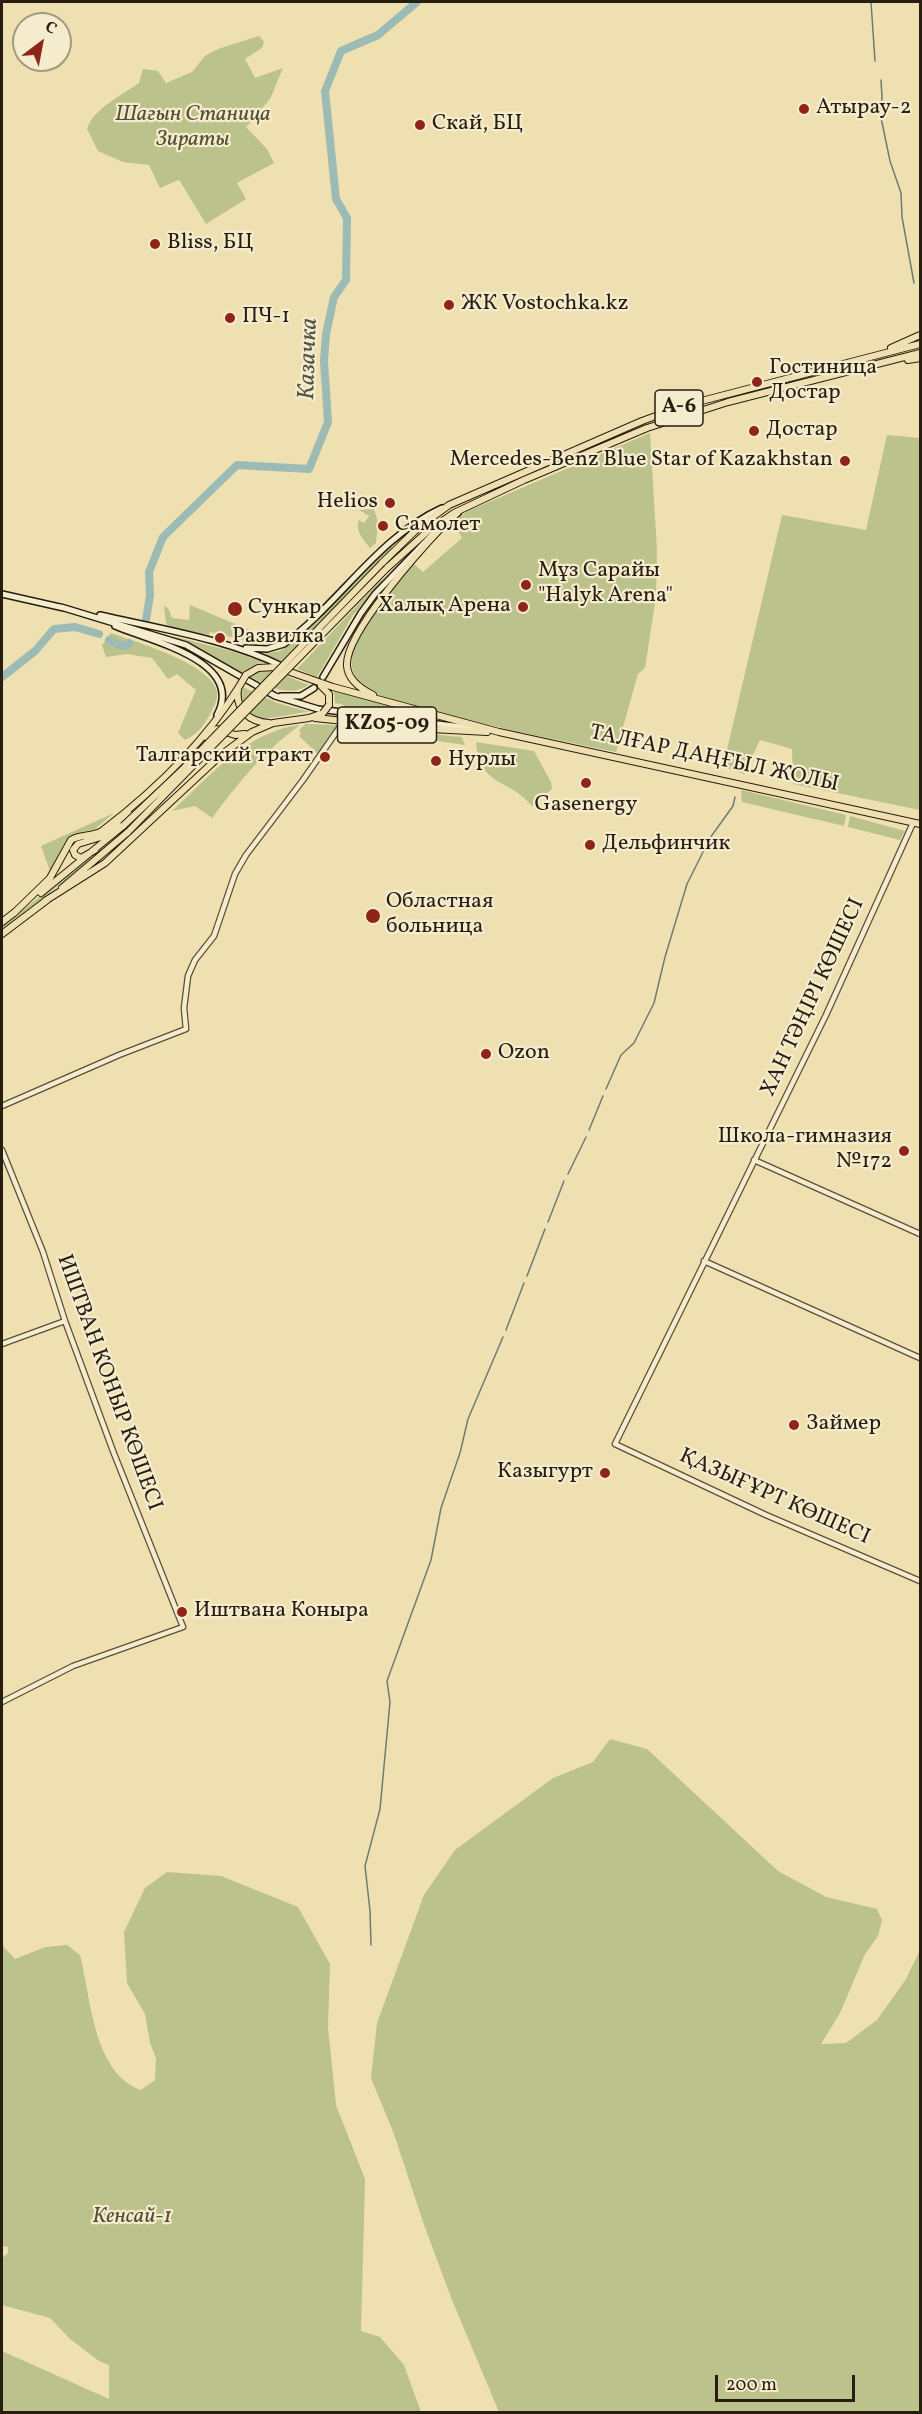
<!DOCTYPE html>
<meta charset="utf-8">
<style>
body{margin:0}
#map{position:relative;width:922px;height:2414px;overflow:hidden;background:#efe0b2;font-family:Vollkorn,serif}
canvas{display:block}
.frame{position:absolute;inset:0;border:3px solid #271d10;pointer-events:none}
.north{position:absolute;left:12px;top:12px;width:60px;height:60px;box-sizing:border-box;background:#f5ebcd;border:2px solid #a39981;border-radius:50%;rotate:32deg;font-size:16px;font-weight:700;line-height:24px;text-align:center;color:#271d10}
.north::after{content:'';display:block;margin:auto;width:21px;height:27px;background:#8f2418;clip-path:polygon(50% 0,100% 100%,50% 72%,0 100%)}
.scale{position:absolute;left:715px;top:2375px;width:140px;height:27px;box-sizing:border-box;border:3px solid #271d10;border-top:0;padding-left:8px;font-size:18px;line-height:21px;white-space:nowrap;color:#271d10;-webkit-text-stroke:4px #f5ebcd;paint-order:stroke}
</style>
<div id="map">
<canvas width="922" height="2414"></canvas>
<div class="frame"></div>
<div class="north">С</div>
<div class="scale">200 m</div>
</div>
<script>
const g = document.querySelector('canvas').getContext('2d');
g.lineJoin = 'round';
function fill(path, color) { g.fillStyle = color; g.fill(path, 'evenodd'); }
function stroke(path, color, width, dash) { g.strokeStyle = color; g.lineWidth = width; g.lineCap = dash ? 'butt' : 'round'; g.setLineDash(dash || []); g.stroke(path); }
function label(font, color, halo, rows, align = 'center') {
  g.font = font + ' Vollkorn,serif'; g.lineWidth = 4.5; g.setLineDash([]); g.textBaseline = 'middle'; g.strokeStyle = halo; g.fillStyle = color; for (const [text, x, y, turn = 0] of rows) {
    g.save(); g.translate(x, y); g.rotate((+turn || 0) * Math.PI / 180); g.textAlign = isNaN(turn) ? turn : align; if (halo) g.strokeText(text, 0, 0); g.fillText(text, 0, 0); g.restore();
  }
}
fill(new Path2D(`
 M 259,36 L 264,42 L 262,48 L 245,59 L 255,78 L 283,68 L 270,99 L 246,127 L 267,149 L 274,163 L 237,183 L 246,199 L 206,224 L 180,181 L 178,180 L 160,188 L 149,165 L 123,162 L 98,151 L 87,129 C 93,109 122,95 139,83 L 143,69 L 158,71 L 166,83 L 192,72 L 205,56 L 218,49 Z
 M 650,433 L 657,550 L 656,597 L 645,668 L 638,674 L 616,752 C 553,739 490,727 428,709 C 410,704 388,701 371,691 C 361,686 354,679 352,667 C 346,637 395,585 413,563 L 423,572 L 462,538 L 453,522 L 468,511 Z
 M 887,435 L 920,438 L 920,810 L 793,784 L 792,749 L 760,740 L 744,774 L 723,767 L 782,515 L 866,530 Z
 M 374,509 L 378,522 L 376,543 L 370,548 C 363,539 355,531 359,520 L 364,523 L 369,516 L 359,510 Z
 M 391,545 L 393,548 L 379,560 L 283,662 L 263,654 L 280,651 L 294,641 L 335,599 Z
 M 381,580 L 383,582 L 353,615 L 317,677 L 297,669 Z
 M 190,605 L 261,635 L 248,641 L 210,632 L 209,635 L 169,627 L 166,623 L 164,606 L 168,608 L 172,618 L 189,620 Z
 M 111,633 C 136,642 212,664 217,692 C 218,699 215,704 212,710 C 207,722 197,735 185,740 L 178,733 L 196,690 L 177,674 L 168,679 L 152,658 L 127,654 L 106,657 L 102,645 Z
 M 172,636 L 231,651 L 265,662 L 256,664 L 243,673 Z
 M 274,671 L 309,685 C 290,697 270,688 251,677 L 258,672 Z
 M 243,687 L 277,703 L 310,712 C 298,712 265,721 257,718 C 251,716 246,710 241,706 L 240,693 Z
 M 334,691 L 435,717 L 435,718 L 344,707 L 344,705 L 335,703 Z
 M 305,724 L 338,725 L 318,754 L 299,736 L 301,734 L 299,730 Z
 M 300,725 C 261,754 241,780 212,818 L 195,806 L 172,811 C 209,777 247,731 300,725 Z
 M 346,726 L 462,737 L 465,745 L 384,733 L 343,730 Z
 M 476,742 L 534,751 L 551,782 L 552,789 L 532,806 C 508,777 480,788 476,742 Z
 M 196,761 L 87,863 L 2,930 L 2,926 L 86,861 Z
 M 741,790 L 846,815 L 844,826 L 742,802 Z
 M 114,813 L 95,829 L 73,834 L 65,842 L 50,871 L 41,846 Z
 M 850,816 L 905,831 L 900,840 L 848,827 Z
 M 610,1739 L 647,1749 L 778,1871 L 826,1897 L 877,1909 L 882,1920 L 878,1936 L 865,1954 L 840,2013 L 821,2044 L 846,2043 L 877,2020 L 906,1979 L 920,1950 L 920,2412 L 499,2412 L 452,2300 L 423,2222 L 394,2134 L 371,2078 L 377,2023 L 424,1895 L 455,1850 L 553,1778 L 593,1762 Z
 M 167,1872 L 221,1876 L 298,1907 L 330,1964 L 328,2027 L 336,2105 L 365,2179 L 361,2331 L 380,2337 L 404,2365 L 421,2412 L 2,2412 L 2,2351 L 109,2399 L 109,2365 L 99,2361 L 70,2339 L 50,2318 L 2,2305 L 2,2258 L 8,2253 L 8,2247 L 2,2246 L 2,1940 L 4,1947 L 15,1959 L 45,1947 L 67,1945 L 80,1955 C 91,1998 93,2073 141,2090 L 155,2080 L 156,2058 L 150,2043 L 145,2014 L 127,1983 L 124,1932 L 145,1888 Z`), '#bbc28b');
stroke(new Path2D(`
 M 871,2 L 875,61
 M 881,80 L 882,97 L 880,113 L 890,161 L 901,193 L 902,217 L 914,283
 M 606,1089 L 621,1055 L 634,1043 L 654,1003 L 665,957 L 687,884 L 710,838 L 733,806 L 735,797
 M 589,1130 L 603,1096
 M 568,1174 L 586,1137
 M 548,1222 L 564,1181
 M 527,1276 L 545,1229
 M 506,1330 L 524,1283
 M 371,1945 L 370,1911 L 365,1866 L 380,1809 L 390,1702 L 387,1681 L 431,1560 L 441,1508 L 460,1453 L 468,1419 L 503,1337`), '#6d7c72', 1.5);
stroke(new Path2D(`
 M 146,620 L 150,595 L 149,572 L 163,537 L 237,465 L 309,469 L 328,422 L 324,361 L 326,334 L 334,297 L 346,280 L 347,218 L 336,199 L 325,91 L 341,51 L 378,35 L 417,2
 M 109,640 L 119,645 L 126,646 L 129,643
 M 2,677 L 35,651 L 54,629 L 75,627 L 99,634`), '#9cbbb4', 8);
const tertiary = new Path2D(`
 M 913,823 L 826,1015 L 615,1444 L 766,1515 L 920,1581
 M 2,1106 L 119,1055 L 186,1029 L 184,1008 L 188,976 L 195,960 L 214,936 L 235,874 L 246,855 L 303,780 L 344,721
 M 2,1150 L 43,1252 L 65,1321 L 113,1451 L 183,1627 L 73,1666 L 2,1702
 M 754,1160 L 920,1234
 M 704,1261 L 920,1358
 M 2,1344 L 65,1321`);
const secondary = new Path2D(`
 M 442,526 L 458,513
 M 2,594 L 64,608
 M 61,607 L 186,645 L 275,696 L 318,709 L 478,729
 M 100,615 C 161,629 227,639 284,667
 M 115,626 C 150,641 246,661 217,715
 M 246,648 L 267,649 L 284,644 C 339,604 378,537 442,508
 M 323,677 L 361,613 L 375,594 L 433,534
 M 281,696 L 301,696 L 314,688`);
const primary = new Path2D(`
 M 891,348 L 920,335
 M 908,360 L 920,358
 M 382,563 L 419,527 L 449,505 L 642,421 L 686,405 L 920,344
 M 387,568 L 428,531 L 454,513 L 524,480 L 647,428 L 728,402 L 920,353
 M 246,675 L 258,668 L 276,667 L 333,687 L 499,732 L 920,824
 M 321,686 L 329,694 L 329,705
 M 238,689 C 235,709 249,722 269,723
 M 373,695 C 361,689 348,680 347,666 C 344,634 422,548 445,524
 M 315,718 L 413,728 L 487,732
 M 206,737 L 217,729 L 235,735 L 245,734
 M 95,850 L 81,858 L 75,855 L 73,850 L 78,844 L 101,837 L 129,814
 M 62,888 L 128,832
 M 41,893 L 123,826
 M 45,901 L 105,863 L 221,755 L 252,732 L 273,723 L 309,718 L 323,713
 M 14,913 L 50,878 L 71,840 C 80,834 92,837 102,831 C 154,791 206,741 240,685
 M 2,922 L 15,912
 M 2,934 L 47,900`);
stroke(tertiary, '#594e38', 7);
stroke(secondary, '#271d10', 8);
stroke(primary, '#271d10', 8);
stroke(tertiary, '#f5ebcd', 4.5);
stroke(secondary, '#f5ebcd', 5);
stroke(primary, '#efe0b2', 6);
const primaryBridge = new Path2D(`
 M 240,685 L 246,675
 M 323,713 L 329,705
 M 123,826 L 181,771 L 382,563
 M 128,832 L 387,568`);
stroke(primaryBridge, '#271d10', 8, []);
stroke(primaryBridge, '#efe0b2', 6);
for (const [x, y, r, color] of [
 [804,109,6,"#8f2418"],
 [420,125,6,"#8f2418"],
 [155,244,6,"#8f2418"],
 [449,305,6,"#8f2418"],
 [230,318,6,"#8f2418"],
 [757,382,6,"#8f2418"],
 [754,431,6,"#8f2418"],
 [845,461,6,"#8f2418"],
 [390,503,6,"#8f2418"],
 [383,526,6,"#8f2418"],
 [526,585,6,"#8f2418"],
 [523,607,6,"#8f2418"],
 [235,609,8,"#8f2418"],
 [220,638,6,"#8f2418"],
 [325,757,6,"#8f2418"],
 [436,761,6,"#8f2418"],
 [586,783,6,"#8f2418"],
 [590,845,6,"#8f2418"],
 [373,916,8,"#8f2418"],
 [486,1054,6,"#8f2418"],
 [904,1151,6,"#8f2418"],
 [794,1425,6,"#8f2418"],
 [605,1473,6,"#8f2418"],
 [182,1612,6,"#8f2418"]
]) { const dot = new Path2D(); dot.arc(x, y, r, 0, 2 * Math.PI); g.fillStyle = color; g.fill(dot); stroke(dot, '#f5ebcd', 2); }
for (const [x, y, w] of [
 [679,408,48],
 [387,725,99]
]) { const box = new Path2D(); box.roundRect(x - w / 2, y - 18, w, 36, 4.5); g.fillStyle = '#f5ebcd'; g.fill(box); stroke(box, '#271d10', 1.5); }
label('bold 21px', '#271d10', null, [
 ["A-6",679,408],
 ["KZ05-09",387,725]
]);
label('22px', '#271d10', '#f5ebcd', [
 ["Атырау-2",816,109],
 ["Скай, БЦ",432,125],
 ["Bliss, БЦ",167,244],
 ["ЖК Vostochka.kz",461,305],
 ["ПЧ-1",242,318],
 ["Гостиница",769,369],
 ["Достар",769,394],
 ["Достар",766,431],
 ["Mercedes-Benz Blue Star of Kazakhstan",833,461,"right"],
 ["Helios",378,503,"right"],
 ["Самолет",395,526],
 ["Мұз Сарайы",538,572],
 ["\"Halyk Arena\"",538,597],
 ["Халық Арена",511,607,"right"],
 ["Сункар",248,609],
 ["Развилка",232,638],
 ["Талгарский тракт",313,757,"right"],
 ["Нурлы",448,761],
 ["Gasenergy",586,806,"center"],
 ["Дельфинчик",602,845],
 ["Областная",386,903],
 ["больница",386,928],
 ["Ozon",498,1054],
 ["Школа-гимназия",892,1138,"right"],
 ["№172",892,1163,"right"],
 ["Займер",806,1425],
 ["Казыгурт",593,1473,"right"],
 ["Иштвана Коныра",194,1612]
], 'left');
label('italic 22px', '#534f35', '#f5ebcd', [
 ["Шағын Станица",193,116],
 ["Зираты",193,141],
 ["Кенсай-1",132,2218]
]);
label('22px', '#271d10', '#f5ebcd', [
 ["ТАЛҒАР ДАҢҒЫЛ ЖОЛЫ",714,760,12],
 ["ХАН ТӘҢІРІ КӨШЕСІ",814,998,-65],
 ["ИШТВАН КОНЫР КӨШЕСІ",108,1383,70],
 ["ҚАЗЫҒҰРТ КӨШЕСІ",774,1498,24]
]);
label('italic 24px', '#505449', '#f5ebcd', [
 ["Казачка",310,359,-88]
]);
</script>
